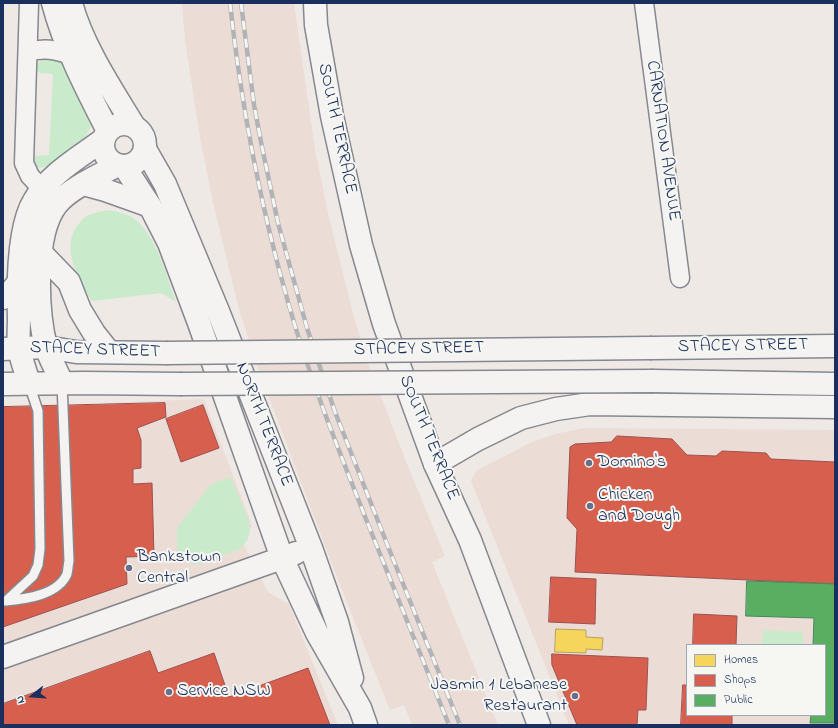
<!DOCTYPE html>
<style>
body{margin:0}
#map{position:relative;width:838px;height:728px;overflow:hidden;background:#efe9e5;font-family:"Indie Flower",sans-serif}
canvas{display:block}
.frame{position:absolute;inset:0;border:4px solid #1b2f5e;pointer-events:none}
.legend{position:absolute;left:686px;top:644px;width:140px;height:72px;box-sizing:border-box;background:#f6f6f2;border:1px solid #9ea6b7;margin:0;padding:5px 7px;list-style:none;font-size:12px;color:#1b2f5e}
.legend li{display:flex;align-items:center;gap:8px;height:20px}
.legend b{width:20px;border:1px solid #9ea6b7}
.north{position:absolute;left:12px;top:676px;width:40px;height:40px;-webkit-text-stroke:3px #f6f6f2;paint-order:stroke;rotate:253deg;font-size:11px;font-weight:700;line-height:16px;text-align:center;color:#1b2f5e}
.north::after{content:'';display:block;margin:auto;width:14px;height:18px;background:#1b2f5e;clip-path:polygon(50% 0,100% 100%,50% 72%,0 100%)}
</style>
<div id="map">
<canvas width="838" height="728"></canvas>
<div class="frame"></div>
<ul class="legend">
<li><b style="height:11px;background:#f6d55c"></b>Homes</li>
<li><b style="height:11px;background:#d6604d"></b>Shops</li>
<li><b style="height:11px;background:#5aae61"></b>Public</li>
</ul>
<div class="north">N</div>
</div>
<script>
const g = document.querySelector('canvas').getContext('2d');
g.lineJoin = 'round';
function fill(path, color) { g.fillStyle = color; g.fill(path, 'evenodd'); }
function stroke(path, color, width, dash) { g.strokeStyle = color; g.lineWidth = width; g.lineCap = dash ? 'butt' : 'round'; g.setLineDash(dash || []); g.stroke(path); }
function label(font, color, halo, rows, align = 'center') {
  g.font = font + ' "Indie Flower",sans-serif'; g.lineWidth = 4; g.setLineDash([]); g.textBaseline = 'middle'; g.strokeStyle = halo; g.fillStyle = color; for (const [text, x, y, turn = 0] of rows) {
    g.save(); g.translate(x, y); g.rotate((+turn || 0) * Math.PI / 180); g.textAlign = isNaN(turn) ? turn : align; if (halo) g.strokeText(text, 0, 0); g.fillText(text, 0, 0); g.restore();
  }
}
fill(new Path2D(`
 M 182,3 L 294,3 L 315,149 L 328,213 L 354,317 L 369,366 L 411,474 L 445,556 L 432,562 L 498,725 L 412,725 L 404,705 L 390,710 L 336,575 L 256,363 L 239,309 L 213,203 L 200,138 L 185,40 Z
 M 204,399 L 252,525 L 243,543 L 268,592 L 289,604 L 338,725 L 3,725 L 3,408 L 83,426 L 105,403 Z
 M 584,428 L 835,430 L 835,725 L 569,725 L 471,481 L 476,471 L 532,442 L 555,434 ZM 687,645 L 825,645 L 825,715 L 687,715 Z`), '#ebdcd6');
fill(new Path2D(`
 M 46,58 L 56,59 L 61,63 L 86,107 L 91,121 L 91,127 L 84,140 L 50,166 L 40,168 L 35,166 L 31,156 L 49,155 L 53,74 L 40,73 L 35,68 L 36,64 Z
 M 106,210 C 119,211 134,215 142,226 C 159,245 167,278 176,302 L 161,293 L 92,301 C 79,282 62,251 75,229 C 78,225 81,220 85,217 C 91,213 100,212 106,210 Z
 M 231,477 L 249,521 L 250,531 L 248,539 L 243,546 L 238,550 L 196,565 L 181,559 L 177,555 L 177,528 L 211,484 Z
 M 763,630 L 803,632 L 803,645 L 762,645 Z`), '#caebcb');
const homes = new Path2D(`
 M 556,629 L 586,630 L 586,637 L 603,638 L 602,650 L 586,649 L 586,653 L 555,652 Z`);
fill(homes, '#f6d55c');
stroke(homes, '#b4a35d', 1);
const shops = new Path2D(`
 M 165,403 L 166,417 L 137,428 L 141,440 L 141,468 L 133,469 L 133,484 L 152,483 L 154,556 L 126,557 L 127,584 L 3,627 L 3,407 Z
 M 203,405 L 219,448 L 181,462 L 166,419 Z
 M 617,436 L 672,439 L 687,455 L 716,456 L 722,451 L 766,453 L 771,459 L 835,462 L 835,584 L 575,572 L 577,529 L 567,518 L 570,447 L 575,444 L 611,442 Z
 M 551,577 L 596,579 L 595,624 L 549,622 Z
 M 694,614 L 737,616 L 736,645 L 693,645 Z
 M 150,651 L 158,673 L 214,653 L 229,697 L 308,668 L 330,725 L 3,725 L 3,704 Z
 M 552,654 L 648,658 L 646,710 L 638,710 L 637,725 L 577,725 L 552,665 Z
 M 683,685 L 687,685 L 687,715 L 732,715 L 732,725 L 681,725 Z`);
fill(shops, '#d6604d');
stroke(shops, '#9e5152', 1);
const public = new Path2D(`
 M 747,581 L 835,584 L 835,723 L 810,723 L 811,715 L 825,715 L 825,645 L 813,645 L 814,618 L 746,616 Z`);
fill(public, '#5aae61');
stroke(public, '#478860', 1);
const service = new Path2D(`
 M 6,601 C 26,599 58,595 67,574 C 68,570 68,565 69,561 L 62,383
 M 6,601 L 33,576 L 38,565 L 40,549 L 38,411 L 29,384`);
const minor = new Path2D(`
 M 29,3 L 24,163 L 30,176 L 42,189
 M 644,3 L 680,278
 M 28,52 C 45,47 55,50 72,55`);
const tertiary = new Path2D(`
 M 315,3 L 316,25 L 332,116 L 361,245 L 384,324 L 435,464 L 470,540 L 539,725
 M 145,149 L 165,184 L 218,311 L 311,548 L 337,622 L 352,678
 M 124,166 L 150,206 L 169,243 L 199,323 L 282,558 L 317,633 L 360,708 L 366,725
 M 3,657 L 296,553`);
const secondary = new Path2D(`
 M 53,3 C 65,48 87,90 108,131
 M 71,3 C 82,45 112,90 134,126
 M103 145a21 21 0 1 1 42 0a21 21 0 1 1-42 0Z
 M 83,184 L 105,190 L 150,206
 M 29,383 C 26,372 21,360 19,348 C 18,338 19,327 19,318 C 18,287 18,227 34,201 C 49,174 80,157 104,139
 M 62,383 C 57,371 50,359 46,347 C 37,311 33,234 57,204 C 70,188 100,175 118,165`);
const trunk = new Path2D(`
 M 41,253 L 69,282 L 80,310 L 94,333 L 109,352
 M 3,298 L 9,294 L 18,283
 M 652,348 L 835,346
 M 3,349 L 46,347 L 76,352 L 166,353
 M 653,381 L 835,384
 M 3,384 L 85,383 L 180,384
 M 435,464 L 478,439 L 521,418 L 556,409 L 590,404 L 835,407`);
stroke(service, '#86888f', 12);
stroke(minor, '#86888f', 21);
stroke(tertiary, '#86888f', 25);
stroke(secondary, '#86888f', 25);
stroke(trunk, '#86888f', 25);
stroke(service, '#f4f3f1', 9);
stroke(minor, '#f4f3f1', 18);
stroke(tertiary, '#f4f3f1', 22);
stroke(secondary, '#f4f3f1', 22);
stroke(trunk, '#f4f3f1', 22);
const rail = new Path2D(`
 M 230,3 C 241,104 260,204 288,302 C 309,377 339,451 368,524 C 395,591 422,658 449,725
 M 241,3 L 254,105 L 262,147 L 278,223 L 307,328 L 335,412 L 389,549 L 460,725`);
stroke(rail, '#b1b3b7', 4.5);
stroke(rail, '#f6f6f2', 3, [9]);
const trunkBridge = new Path2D(`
 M 166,353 L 652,348
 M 180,384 L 653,381`);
stroke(trunkBridge, '#86888f', 25, []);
stroke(trunkBridge, '#f4f3f1', 22);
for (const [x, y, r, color] of [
 [589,463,4,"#65708d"],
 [590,506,4,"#65708d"],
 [129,568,4,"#65708d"],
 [169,692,4,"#65708d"],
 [575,696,4,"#65708d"]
]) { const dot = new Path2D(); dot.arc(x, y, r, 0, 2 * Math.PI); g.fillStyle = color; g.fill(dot); stroke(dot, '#f6f6f2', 1.5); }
label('18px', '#1b2f5e', '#f6f6f2', [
 ["SOUTH TERRACE",336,129,78],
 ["CARNATION AVENUE",662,141,82],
 ["STACEY STREET",743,347,-1],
 ["STACEY STREET",419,350,-1],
 ["STACEY STREET",95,351,2],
 ["NORTH TERRACE",263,425,69],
 ["SOUTH TERRACE",428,438,68]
]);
label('18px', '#1b2f5e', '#f6f6f2', [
 ["Domino's",597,463],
 ["Chicken",598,496],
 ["and Dough",598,517],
 ["Bankstown",137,558],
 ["Central",137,579],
 ["Jasmin 1 Lebanese",567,686,"right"],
 ["Restaurant",567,707,"right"],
 ["Service NSW",177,692]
], 'left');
</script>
